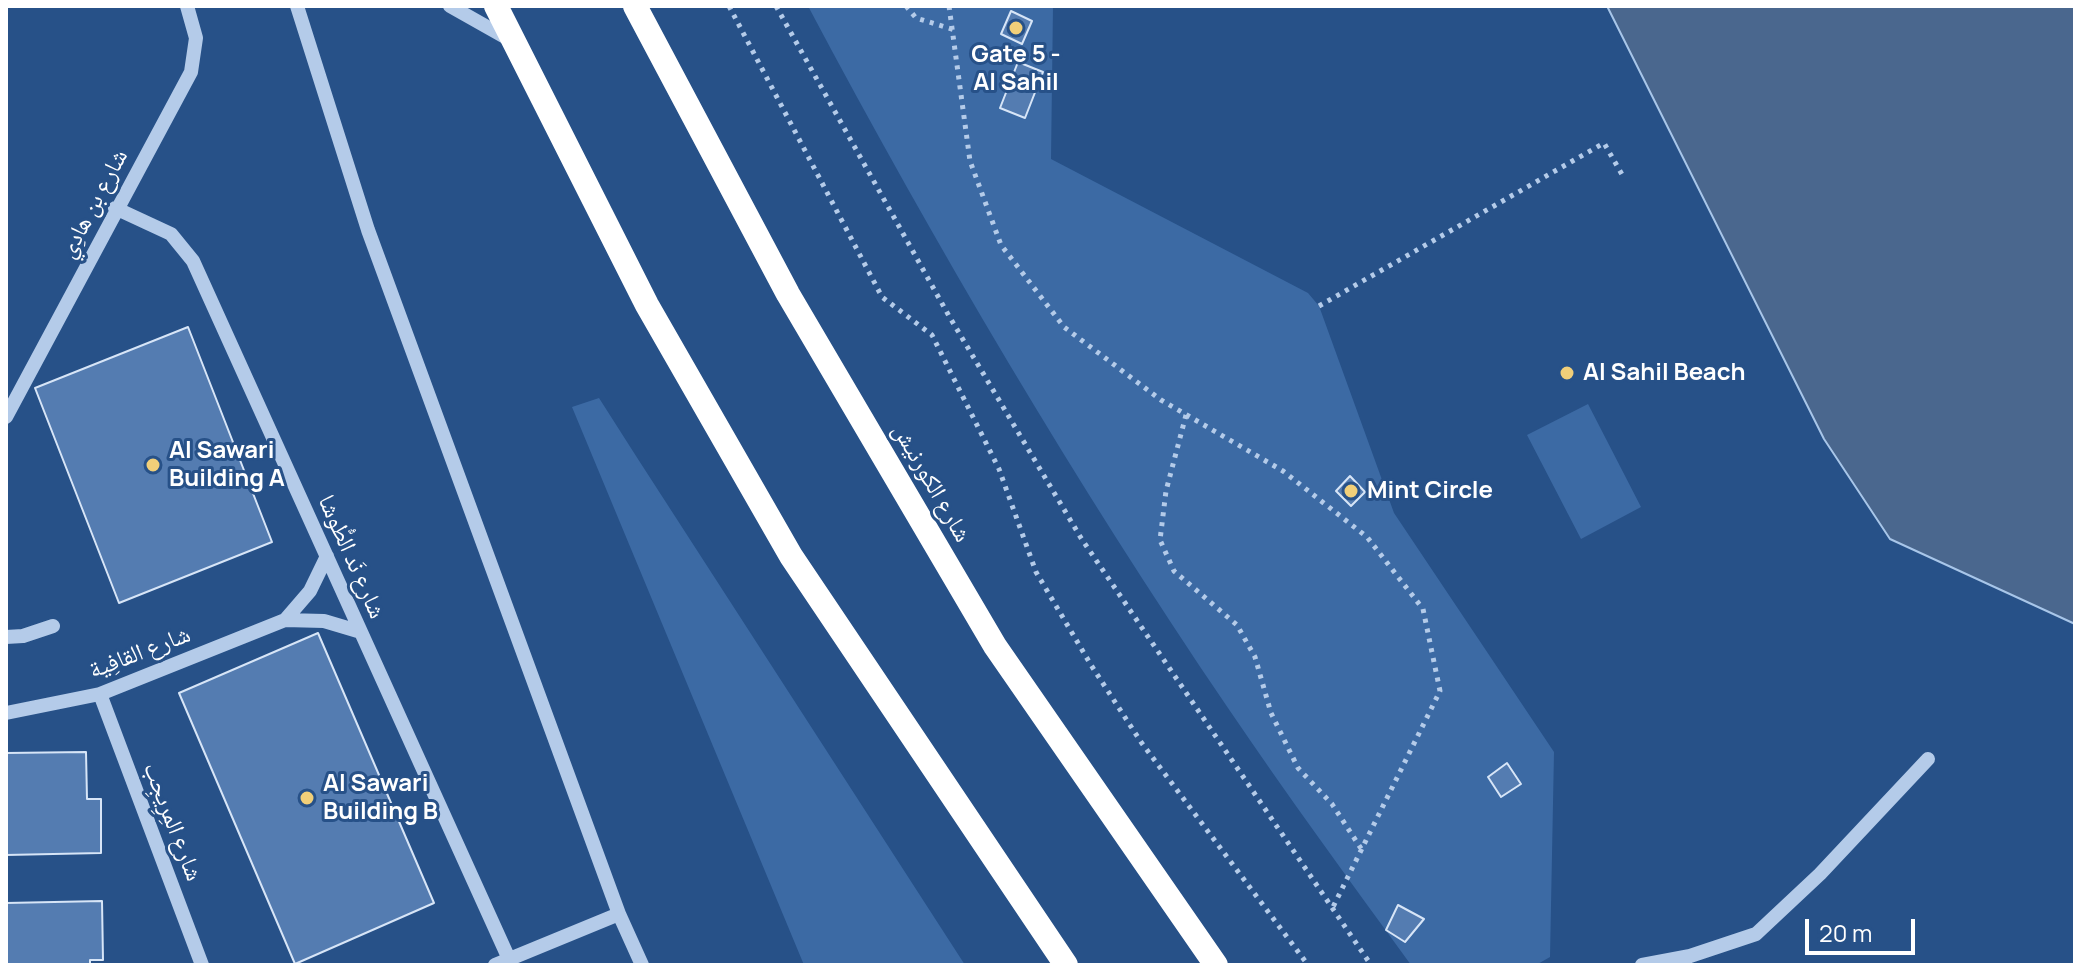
<!DOCTYPE html>
<meta charset="utf-8">
<style>
body{margin:0}
#map{position:relative;width:2081px;height:971px;overflow:hidden;background:#275188;font-family:Manrope,sans-serif}
canvas{display:block}
.frame{position:absolute;inset:0;border:8px solid #fff;pointer-events:none}
.scale{position:absolute;left:1805px;top:919px;width:110px;height:36px;box-sizing:border-box;border:4px solid #fff;border-top:0;padding-left:10px;font-size:24px;line-height:28px;white-space:nowrap;color:#fff;-webkit-text-stroke:6px #275188;paint-order:stroke}
</style>
<div id="map">
<canvas width="2081" height="971"></canvas>
<div class="frame"></div>
<div class="scale">20 m</div>
</div>
<script>
const g = document.querySelector('canvas').getContext('2d');
g.lineJoin = 'round';
function fill(path, color) { g.fillStyle = color; g.fill(path, 'evenodd'); }
function stroke(path, color, width, dash) { g.strokeStyle = color; g.lineWidth = width; g.lineCap = dash ? 'butt' : 'round'; g.setLineDash(dash || []); g.stroke(path); }
function label(font, color, halo, rows, align = 'center') {
  g.font = font + ' Manrope,"Noto Naskh Arabic",sans-serif'; g.lineWidth = 6; g.setLineDash([]); g.textBaseline = 'middle'; g.strokeStyle = halo; g.fillStyle = color; for (const [text, x, y, turn = 0] of rows) {
    g.save(); g.translate(x, y); g.rotate((+turn || 0) * Math.PI / 180); g.textAlign = isNaN(turn) ? turn : align; if (halo) g.strokeText(text, 0, 0); g.fillText(text, 0, 0); g.restore();
  }
}
fill(new Path2D(`
 M 808,6 L 1053,6 L 1051,159 L 1308,293 L 1319,306 L 1394,513 L 1554,752 L 1550,957 L 1536,965 L 1411,965 C 1349,880 1287,795 1228,708 C 1075,483 936,247 808,6 Z
 M 599,398 L 636,456 L 965,965 L 804,965 L 572,407 Z
 M 1588,404 L 1641,507 L 1581,539 L 1527,435 Z`), '#3c6aa4');
const water = new Path2D(`
 M 1607,6 L 2075,6 L 2075,624 L 1890,539 L 1824,439 Z`);
fill(water, '#4a678e');
stroke(water, '#a8c6e9', 2);
const building = new Path2D(`
 M 1011,11 L 1032,21 L 1022,44 L 1001,34 Z
 M 1018,62 L 1043,72 L 1025,118 L 1000,108 Z
 M 188,327 L 272,542 L 119,603 L 35,388 Z
 M 1350,476 L 1365,492 L 1351,506 L 1336,491 Z
 M 318,633 L 434,903 L 295,964 L 179,693 Z
 M 86,752 L 87,799 L 101,799 L 101,853 L 6,855 L 6,753 Z
 M 1507,763 L 1521,784 L 1501,797 L 1488,777 Z
 M 102,901 L 103,960 L 90,960 L 90,965 L 6,965 L 6,903 Z
 M 1398,905 L 1424,919 L 1405,942 L 1386,930 Z`);
fill(building, '#547cb1');
stroke(building, '#d7e5f7', 2);
stroke(new Path2D(`
 M 729,6 L 882,297 L 932,335 L 999,469 L 1036,572 L 1091,665 L 1141,742 L 1308,965
 M 776,6 L 949,316 L 1081,538 L 1371,965
 M 906,6 L 916,18 L 955,30
 M 949,6 L 970,161 L 1001,245 L 1064,327 L 1161,400 L 1283,471 L 1367,537 L 1423,609 L 1440,691 L 1331,911
 M 1319,306 L 1604,143 L 1624,178
 M 1186,415 L 1166,491 L 1160,540 L 1174,571 L 1237,625 L 1255,657 L 1271,713 L 1298,768 L 1332,804 L 1362,850`), '#b4cbe9', 5, [4, 6]);
stroke(new Path2D(`
 M 297,6 L 368,230 L 619,914 L 642,965
 M 450,6 L 512,41
 M 115,208 L 171,234 L 193,261 L 509,959
 M 6,417 L 191,72 L 196,38 L 187,6
 M 285,620 L 310,591 L 327,556
 M 6,637 L 23,636 L 53,626
 M 100,694 L 202,965
 M 6,713 L 100,694 L 285,620 L 324,621 L 361,632
 M 495,965 L 619,914
 M 1642,965 L 1690,956 L 1756,934 L 1820,874 L 1928,759`), '#b4cbe9', 14);
stroke(new Path2D(`
 M 496,6 L 647,305 L 791,556 L 1066,965
 M 635,6 L 788,294 L 995,646 L 1216,965`), '#fff', 24);
for (const [x, y, r, color] of [
 [1016,28,8,"#f1cf79"],
 [1567,373,8,"#f1cf79"],
 [153,465,8,"#f1cf79"],
 [1351,491,8,"#f1cf79"],
 [307,798,8,"#f1cf79"]
]) { const dot = new Path2D(); dot.arc(x, y, r, 0, 2 * Math.PI); g.fillStyle = color; g.fill(dot); stroke(dot, '#275188', 3); }
label('bold 24px', '#fff', '#275188', [
 ["Gate 5 -",1016,55,"center"],
 ["Al Sahil",1016,83,"center"],
 ["Al Sahil Beach",1583,373],
 ["Al Sawari",169,451],
 ["Building A",169,479],
 ["Mint Circle",1367,491],
 ["Al Sawari",323,784],
 ["Building B",323,812]
], 'left');
label('24px', '#fff', '#275188', [
 ["شارع بن هادِي",94,204,-62],
 ["شارع الكورنيش",931,483,60],
 ["شارع نَد الطُّوشا",351,557,66],
 ["شارع القافِية",140,653,-21],
 ["شارع المِرِيجِب",172,822,69]
]);
</script>
